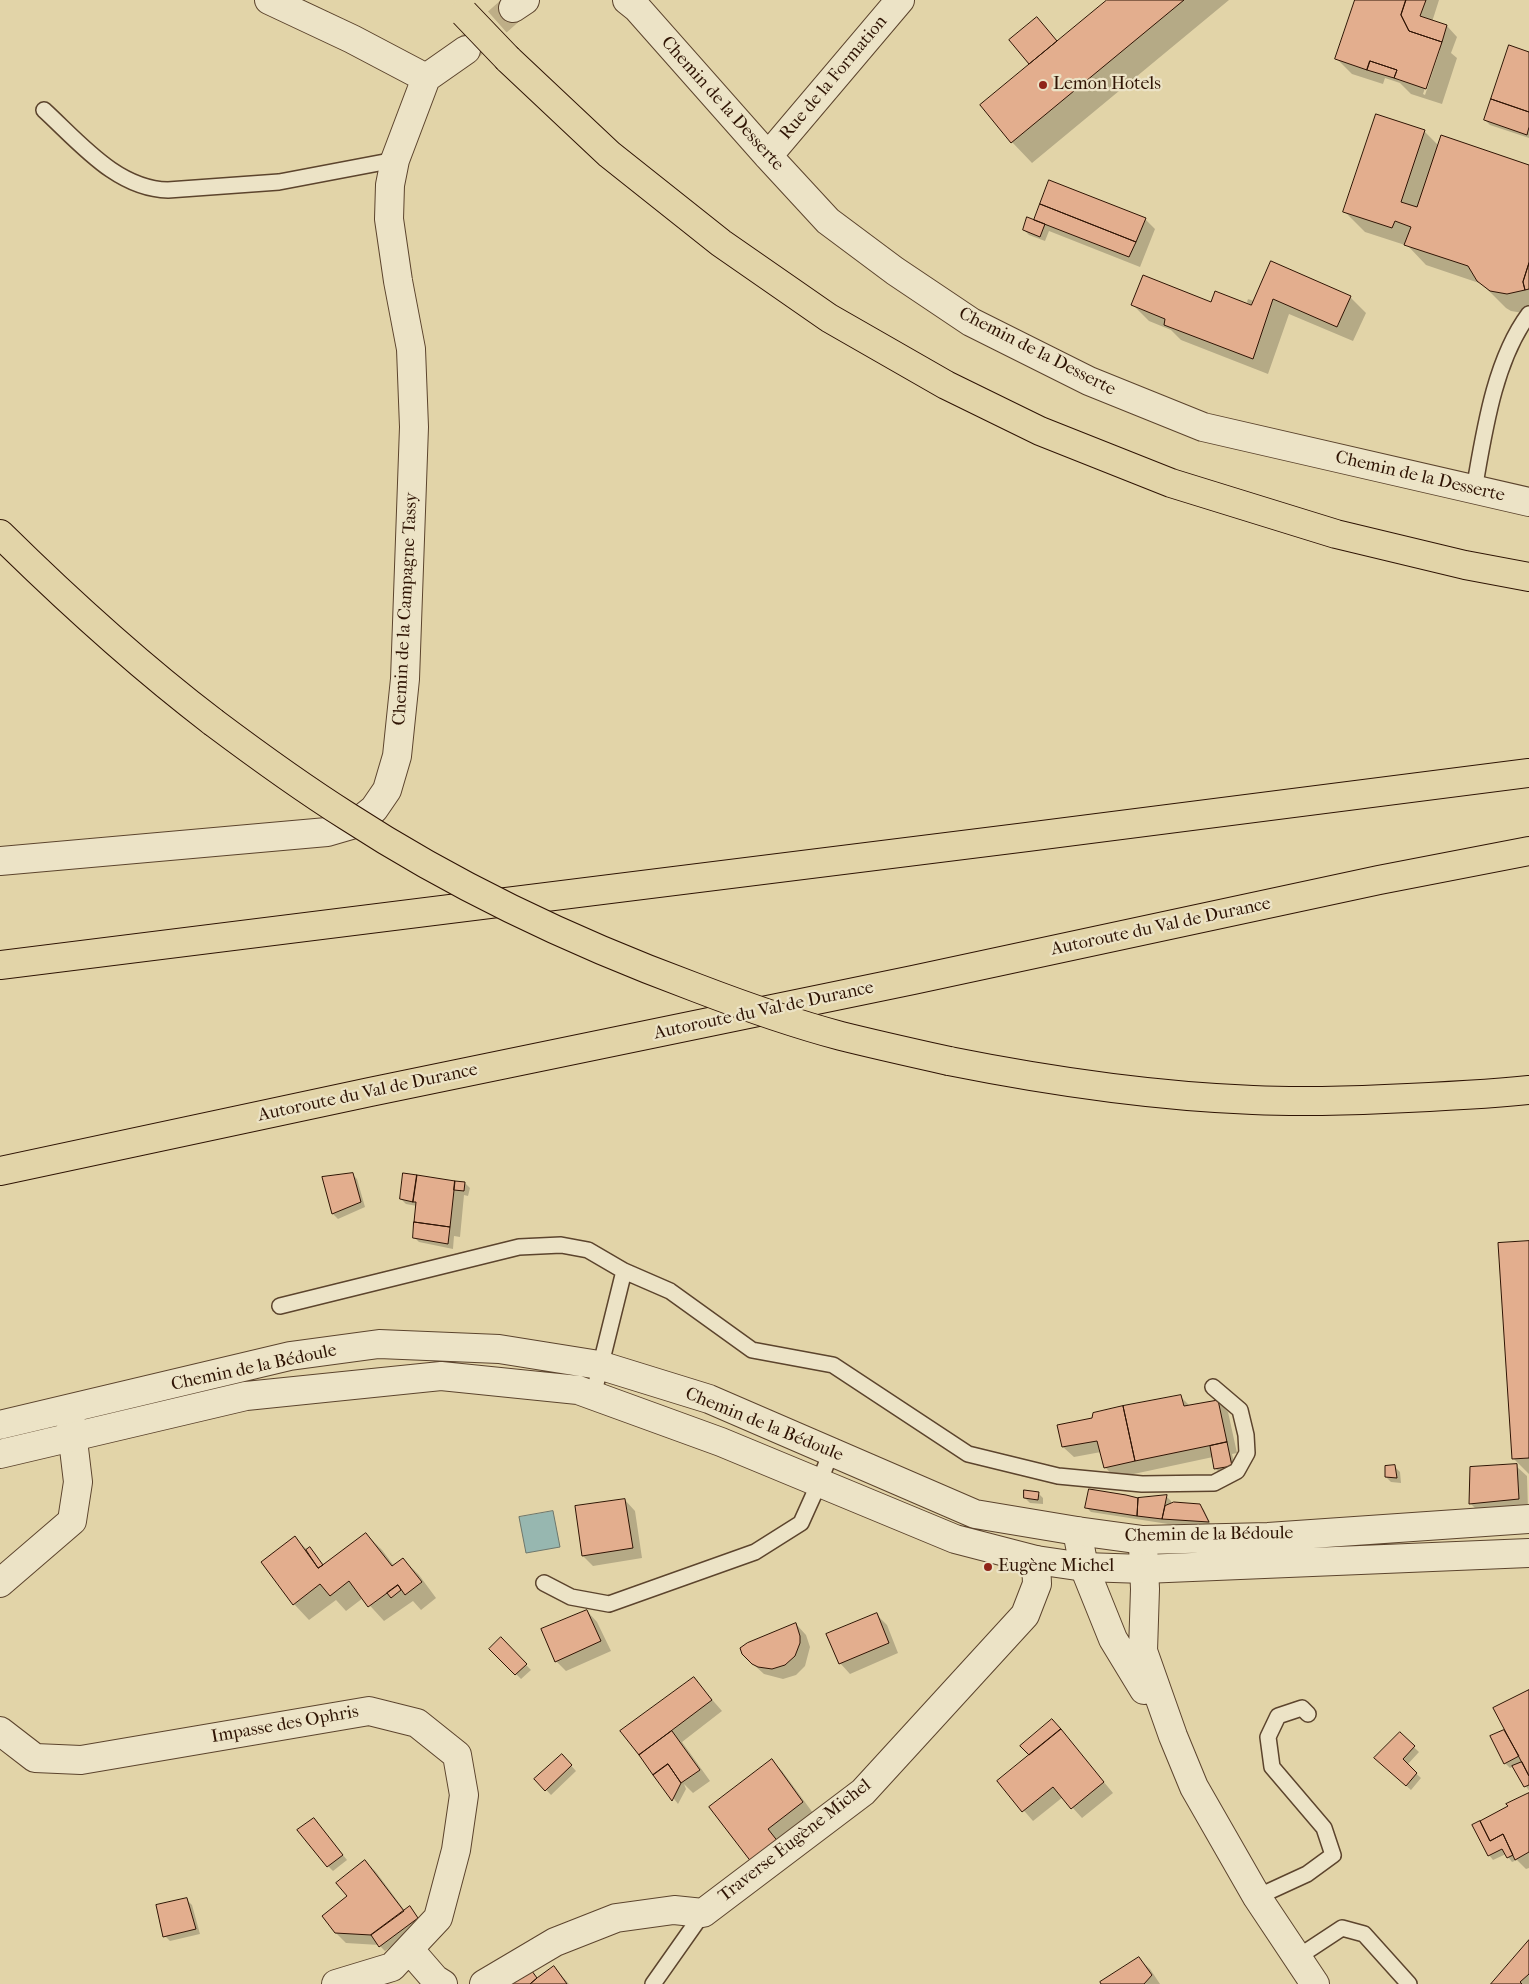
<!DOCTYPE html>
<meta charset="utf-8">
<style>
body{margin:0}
canvas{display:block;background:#e2d4a8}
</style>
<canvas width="1529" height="1984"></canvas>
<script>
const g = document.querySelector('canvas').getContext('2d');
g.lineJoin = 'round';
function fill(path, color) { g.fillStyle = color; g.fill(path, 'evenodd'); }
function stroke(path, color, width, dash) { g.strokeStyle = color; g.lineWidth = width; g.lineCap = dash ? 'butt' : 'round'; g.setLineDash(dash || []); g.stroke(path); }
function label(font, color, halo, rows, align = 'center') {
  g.font = font + ' "IM FELL French Canon",serif'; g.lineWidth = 4.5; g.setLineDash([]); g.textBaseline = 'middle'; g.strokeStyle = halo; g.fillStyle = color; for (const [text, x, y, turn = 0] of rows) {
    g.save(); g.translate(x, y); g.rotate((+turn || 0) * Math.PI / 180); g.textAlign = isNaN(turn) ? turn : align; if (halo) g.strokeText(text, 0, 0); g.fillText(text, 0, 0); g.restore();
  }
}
const water = new Path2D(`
 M 553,1511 L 560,1547 L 526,1553 L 519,1517 Z`);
fill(water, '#97b7b0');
stroke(water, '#6d766b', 1);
fill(new Path2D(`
 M 1108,0 L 1229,0 L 1032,163 L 1012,142 L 981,105 L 1031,64 L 1011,40 L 1041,24 L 1057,43 Z
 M 1356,0 L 1439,0 L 1432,22 L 1447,26 L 1457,37 L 1451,53 L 1457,58 L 1442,104 L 1411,94 L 1400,83 L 1385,78 L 1383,84 L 1352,74 L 1337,59 ZM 1438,50 L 1440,50 L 1425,95 L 1423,94 Z
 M 1529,51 L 1529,138 L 1490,125 L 1485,120 Z
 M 1424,131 L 1439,146 L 1529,166 L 1529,314 L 1511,311 L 1506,308 L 1482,284 L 1426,265 L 1408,246 L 1365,232 L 1344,211 Z
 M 1145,219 L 1155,229 L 1140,267 L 1049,231 L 1045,241 L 1029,235 L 1024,230 L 1034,221 Z
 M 1272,262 L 1350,297 L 1366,313 L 1353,341 L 1289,314 L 1268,374 L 1181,340 L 1171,330 L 1149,321 L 1133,305 L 1211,303 L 1252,307 L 1247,302 L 1248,299 L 1254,301 Z
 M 352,1174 L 357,1179 L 365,1207 L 338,1219 L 333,1214 L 323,1178 Z
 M 465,1183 L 470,1188 L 468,1196 L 464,1195 L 460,1237 L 454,1236 L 453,1249 L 419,1242 L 414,1237 L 417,1206 L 406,1204 L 401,1199 Z
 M 1529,1242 L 1529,1474 L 1514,1459 Z
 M 1180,1396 L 1190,1406 L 1218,1401 L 1228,1412 L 1237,1453 L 1232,1454 L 1236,1471 L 1220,1473 L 1215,1468 L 1213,1457 L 1115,1478 L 1105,1467 L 1101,1452 L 1074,1457 L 1063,1447 L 1093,1419 Z
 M 1516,1466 L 1527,1476 L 1528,1510 L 1480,1513 L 1470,1503 Z
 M 1395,1467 L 1400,1472 L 1401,1483 L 1391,1482 L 1386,1477 Z
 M 1038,1493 L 1043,1498 L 1043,1504 L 1030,1503 L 1025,1498 Z
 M 1167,1497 L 1171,1501 L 1171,1505 L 1199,1505 L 1204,1510 L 1212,1527 L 1168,1524 L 1091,1512 L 1086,1507 Z
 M 625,1500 L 635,1511 L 642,1558 L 593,1566 L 583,1556 Z
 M 366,1534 L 382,1550 L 394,1566 L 403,1559 L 419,1575 L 436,1598 L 421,1610 L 413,1601 L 384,1621 L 363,1598 L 346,1611 L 336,1600 L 309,1620 L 294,1604 L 295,1538 L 324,1566 Z
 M 587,1611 L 597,1622 L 611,1651 L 566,1671 L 556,1661 Z
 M 876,1614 L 887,1625 L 898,1653 L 850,1674 L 840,1663 Z
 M 796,1624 L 806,1635 L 810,1647 L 805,1666 L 796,1675 L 783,1679 L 764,1674 L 753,1664 Z
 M 501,1639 L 531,1670 L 521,1679 L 491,1649 Z
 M 694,1679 L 722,1711 L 682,1742 L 710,1781 L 693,1793 L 684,1784 L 686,1789 L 678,1804 L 622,1731 Z
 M 1529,1691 L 1529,1791 L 1514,1766 L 1510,1768 L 1505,1763 L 1504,1731 L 1509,1736 Z
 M 1400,1734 L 1419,1752 L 1407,1765 L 1421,1778 L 1411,1790 L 1381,1763 Z
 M 1065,1735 L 1113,1793 L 1082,1818 L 1063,1797 L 1033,1821 L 998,1781 Z
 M 566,1760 L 576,1771 L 551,1795 L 536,1779 Z
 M 772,1761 L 782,1771 L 813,1813 L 777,1840 L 763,1873 Z
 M 1529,1795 L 1529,1868 L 1526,1869 L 1517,1860 L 1512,1862 L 1506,1854 L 1493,1860 L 1489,1855 Z
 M 318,1824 L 347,1860 L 333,1871 L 328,1866 Z
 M 365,1861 L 376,1872 L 405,1911 L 410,1908 L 422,1924 L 385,1951 L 379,1945 L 346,1943 L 335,1932 L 349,1896 Z
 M 187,1900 L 192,1905 L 200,1934 L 170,1941 L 165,1936 Z
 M 1529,1942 L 1529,1984 L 1493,1984 Z
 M 1139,1959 L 1150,1969 L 1160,1984 L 1100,1984 Z
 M 554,1967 L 569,1984 L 511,1984 L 529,1969 L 538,1979 Z`), '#0003');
const building = new Path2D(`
 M 1107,0 L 1184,0 L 1011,143 L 980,105 Z
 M 1355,0 L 1406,0 L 1401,15 L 1409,31 L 1442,42 L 1426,89 L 1394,78 L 1397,70 L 1370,61 L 1367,70 L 1335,59 Z
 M 1406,0 L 1426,0 L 1420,16 L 1447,25 L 1442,42 L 1409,31 L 1401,15 Z
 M 1037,17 L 1057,41 L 1029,64 L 1009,40 Z
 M 1509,45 L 1529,52 L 1529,112 L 1491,99 Z
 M 1370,61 L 1397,70 L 1394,78 L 1367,70 Z
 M 1491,99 L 1529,112 L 1529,127 L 1527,135 L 1484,120 Z
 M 1376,114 L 1425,130 L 1401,202 L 1417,207 L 1441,135 L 1529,165 L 1529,263 L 1523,282 L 1525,290 L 1507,294 L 1490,291 L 1477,281 L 1468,266 L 1404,245 L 1411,227 L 1395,221 L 1392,228 L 1343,212 Z
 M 1049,180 L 1146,218 L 1136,242 L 1040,204 Z
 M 1040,204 L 1136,242 L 1129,257 L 1034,220 Z
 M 1027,217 L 1045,224 L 1040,237 L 1023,230 Z
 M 1271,261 L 1351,296 L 1337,327 L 1273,299 L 1253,359 L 1164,325 L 1165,319 L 1131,305 L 1143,275 L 1211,302 L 1215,291 L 1251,305 Z
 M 1529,263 L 1529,289 L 1525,290 L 1523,282 Z
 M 353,1173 L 361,1202 L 332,1214 L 322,1177 Z
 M 403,1173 L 417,1175 L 413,1202 L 400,1199 Z
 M 417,1175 L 455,1181 L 450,1227 L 414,1222 L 416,1202 L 413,1202 Z
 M 455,1181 L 465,1182 L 464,1191 L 454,1190 Z
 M 414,1222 L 450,1227 L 448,1244 L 413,1238 Z
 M 1529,1241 L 1529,1458 L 1512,1459 L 1498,1243 Z
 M 1181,1395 L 1184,1406 L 1218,1400 L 1227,1442 L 1135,1461 L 1123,1406 Z
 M 1123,1406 L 1135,1461 L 1104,1468 L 1097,1441 L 1062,1447 L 1057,1425 L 1092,1418 L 1093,1413 Z
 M 1227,1442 L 1232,1466 L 1214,1469 L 1210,1446 Z
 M 1517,1464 L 1519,1499 L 1469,1504 L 1470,1467 Z
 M 1395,1465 L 1397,1478 L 1385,1477 L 1385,1466 Z
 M 1089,1489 L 1126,1495 L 1138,1498 L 1137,1516 L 1085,1508 Z
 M 1024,1490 L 1039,1492 L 1038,1500 L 1024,1498 Z
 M 1167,1495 L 1162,1519 L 1137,1516 L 1138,1498 Z
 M 625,1499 L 633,1548 L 582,1556 L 575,1506 Z
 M 1174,1502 L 1200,1504 L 1209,1522 L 1162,1519 L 1165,1506 Z
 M 366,1533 L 392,1566 L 403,1558 L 422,1582 L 405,1595 L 398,1585 L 368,1607 L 349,1581 L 330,1596 L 320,1584 L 293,1605 L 261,1562 L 295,1536 L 318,1568 Z
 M 310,1547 L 323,1565 L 318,1568 L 306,1550 Z
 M 398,1585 L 401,1590 L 391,1598 L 387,1593 Z
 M 587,1610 L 601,1641 L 555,1662 L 541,1629 Z
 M 877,1613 L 889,1643 L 839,1664 L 826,1634 Z
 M 796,1623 L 800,1636 L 800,1643 L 795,1656 L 785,1665 L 772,1669 L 758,1667 L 752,1664 L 742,1654 L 740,1648 L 747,1643 Z
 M 501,1637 L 527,1664 L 515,1675 L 489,1649 Z
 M 694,1677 L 712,1700 L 639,1755 L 620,1731 Z
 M 1529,1690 L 1529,1776 L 1493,1708 Z
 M 1052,1719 L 1061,1729 L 1029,1755 L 1020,1746 Z
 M 1061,1729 L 1104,1782 L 1071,1809 L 1053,1787 L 1022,1812 L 997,1781 Z
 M 1504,1730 L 1519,1756 L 1504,1764 L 1490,1736 Z
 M 672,1731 L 700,1770 L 681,1783 L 668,1764 L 653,1775 L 639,1755 Z
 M 1400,1732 L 1415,1746 L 1403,1759 L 1417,1773 L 1406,1786 L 1374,1758 Z
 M 562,1754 L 572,1765 L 545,1791 L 534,1779 Z
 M 772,1759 L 803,1802 L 768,1829 L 779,1843 L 752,1863 L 709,1807 Z
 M 1522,1762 L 1529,1776 L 1529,1785 L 1524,1787 L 1512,1766 Z
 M 668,1764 L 681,1783 L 672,1801 L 653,1775 Z
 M 1529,1793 L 1529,1852 L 1515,1860 L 1503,1834 L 1490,1841 L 1480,1821 L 1508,1806 L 1506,1804 Z
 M 314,1818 L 343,1855 L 327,1867 L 297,1830 Z
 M 1480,1821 L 1490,1841 L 1503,1834 L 1513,1855 L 1507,1858 L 1502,1849 L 1488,1856 L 1472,1825 Z
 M 365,1860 L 404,1911 L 371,1935 L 335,1933 L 322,1916 L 347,1896 L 336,1883 Z
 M 187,1898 L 196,1929 L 163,1937 L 156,1905 Z
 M 410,1906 L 418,1918 L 379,1947 L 371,1935 Z
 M 1529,1940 L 1529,1974 L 1520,1982 L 1522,1984 L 1491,1984 Z
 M 1139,1957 L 1152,1975 L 1144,1984 L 1101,1984 L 1100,1982 Z
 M 554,1966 L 567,1984 L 530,1984 L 537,1978 Z
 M 529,1967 L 537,1978 L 530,1984 L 509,1984 Z`);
fill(building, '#e3ae8e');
stroke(building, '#2f1404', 1);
stroke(new Path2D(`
 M 466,50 L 513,8`), '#beae87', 28, [28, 14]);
const service = new Path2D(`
 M 44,110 C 80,143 117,189 168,190 L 279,182 L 395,160
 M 1474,490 C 1484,433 1494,361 1529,314
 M 280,1306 L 519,1247 L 561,1245 L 588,1250 L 624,1271 L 670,1291 L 752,1350 L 833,1365 L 968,1454 L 1058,1476 L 1142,1484 L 1214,1483 L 1237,1471 L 1247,1453 L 1246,1435 L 1240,1410 L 1213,1387
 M 593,1396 L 624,1271
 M 544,1583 L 571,1597 L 609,1604 L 755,1552 L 801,1523 L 819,1483 L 831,1452
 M 1257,1897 L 1307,1874 L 1333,1855 L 1324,1828 L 1272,1767 L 1268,1737 L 1278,1716 L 1302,1708 L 1308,1714
 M 1298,1957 L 1342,1928 L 1364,1934 L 1409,1984
 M 653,1984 L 703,1913`);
const minor = new Path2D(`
 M 269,0 L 352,39 L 426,78
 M 627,0 L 637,8 L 768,156 L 828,221 L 895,271 L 971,322 L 1089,381 L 1203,427 L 1529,502
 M 513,8 L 525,0
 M 768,156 L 900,0
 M 0,861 L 327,832 L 351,825 L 364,817 L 374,809 L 387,790 L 397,756 L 405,679 L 414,427 L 411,349 L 398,281 L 389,219 L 390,185 L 395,160 L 426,78 L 466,50
 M 1077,1531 L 1084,1567 L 1113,1639 L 1144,1690
 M 1143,1545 L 1145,1589 L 1143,1651 L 1173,1736 L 1194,1787 L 1257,1897 L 1315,1984
 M 0,1583 L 72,1521 L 78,1482 L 70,1415
 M 0,1731 L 35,1758 L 81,1760 L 369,1711 L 417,1723 L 457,1755 L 464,1795 L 456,1850 L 438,1918 L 392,1967 L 336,1984
 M 409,1949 L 435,1979 L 443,1984
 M 484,1984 L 555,1942 L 616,1918 L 674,1910 L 703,1913 L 863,1792 L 1025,1615 L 1037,1584 L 1036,1560`);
const tertiary = new Path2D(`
 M 0,1425 L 290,1356 L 379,1344 L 499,1349 L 599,1365 L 709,1399 L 975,1514 L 1077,1531 L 1143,1540 L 1268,1537 L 1529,1519
 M 0,1454 L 246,1396 L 441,1376 L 578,1390 L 721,1442 L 955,1539 L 1036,1560 L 1084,1567 L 1144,1569 L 1529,1553`);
const motorway = new Path2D(`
 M 508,59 L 609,154 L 721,243 L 829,318 L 946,385 L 1040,431 L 1171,483 L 1336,534 L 1465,565 L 1529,577
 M 0,534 C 68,601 137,664 213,722
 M 0,965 L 1027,837 L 1529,773
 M 949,1061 C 1049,1081 1151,1096 1253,1100 C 1297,1102 1341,1101 1385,1099 C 1434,1097 1481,1095 1529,1090
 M 0,1171 L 370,1092 L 913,980 L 1379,880 L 1529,851`);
stroke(service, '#5c442d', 18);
stroke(minor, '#5c442d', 30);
stroke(tertiary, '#5c442d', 30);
stroke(motorway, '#2f1404', 30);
stroke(service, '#ece3c6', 15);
stroke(minor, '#ece3c6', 28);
stroke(tertiary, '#ece3c6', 28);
stroke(motorway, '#e2d4a8', 28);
const motorwayBridge = new Path2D(`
 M 464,13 L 508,59
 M 213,722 C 257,755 301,787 347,816 C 456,887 575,943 697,988 C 744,1006 792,1023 841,1036 C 877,1045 913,1053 949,1061`);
stroke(motorwayBridge, '#2f1404', 30, []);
stroke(motorwayBridge, '#e2d4a8', 28);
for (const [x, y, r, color] of [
 [1043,85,5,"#8f2418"],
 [988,1567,5,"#8f2418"]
]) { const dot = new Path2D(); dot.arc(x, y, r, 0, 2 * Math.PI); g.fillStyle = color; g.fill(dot); stroke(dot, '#ece3c6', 2); }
label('18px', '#2f1404', '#ece3c6', [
 ["Rue de la Formation",834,78,-50],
 ["Chemin de la Desserte",722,104,48],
 ["Chemin de la Desserte",1037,352,27],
 ["Chemin de la Desserte",1420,477,13],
 ["Chemin de la Campagne Tassy",406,609,-87],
 ["Autoroute du Val de Durance",1161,927,-12],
 ["Autoroute du Val de Durance",764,1011,-12],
 ["Autoroute du Val de Durance",368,1093,-12],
 ["Chemin de la Bédoule",254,1368,-12],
 ["Chemin de la Bédoule",764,1425,22],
 ["Chemin de la Bédoule",1209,1535,-1],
 ["Impasse des Ophris",285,1725,-10],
 ["Traverse Eugène Michel",795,1841,-38]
]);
label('18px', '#2f1404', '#ece3c6', [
 ["Lemon Hotels",1053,85],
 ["Eugène Michel",998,1567]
], 'left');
</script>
